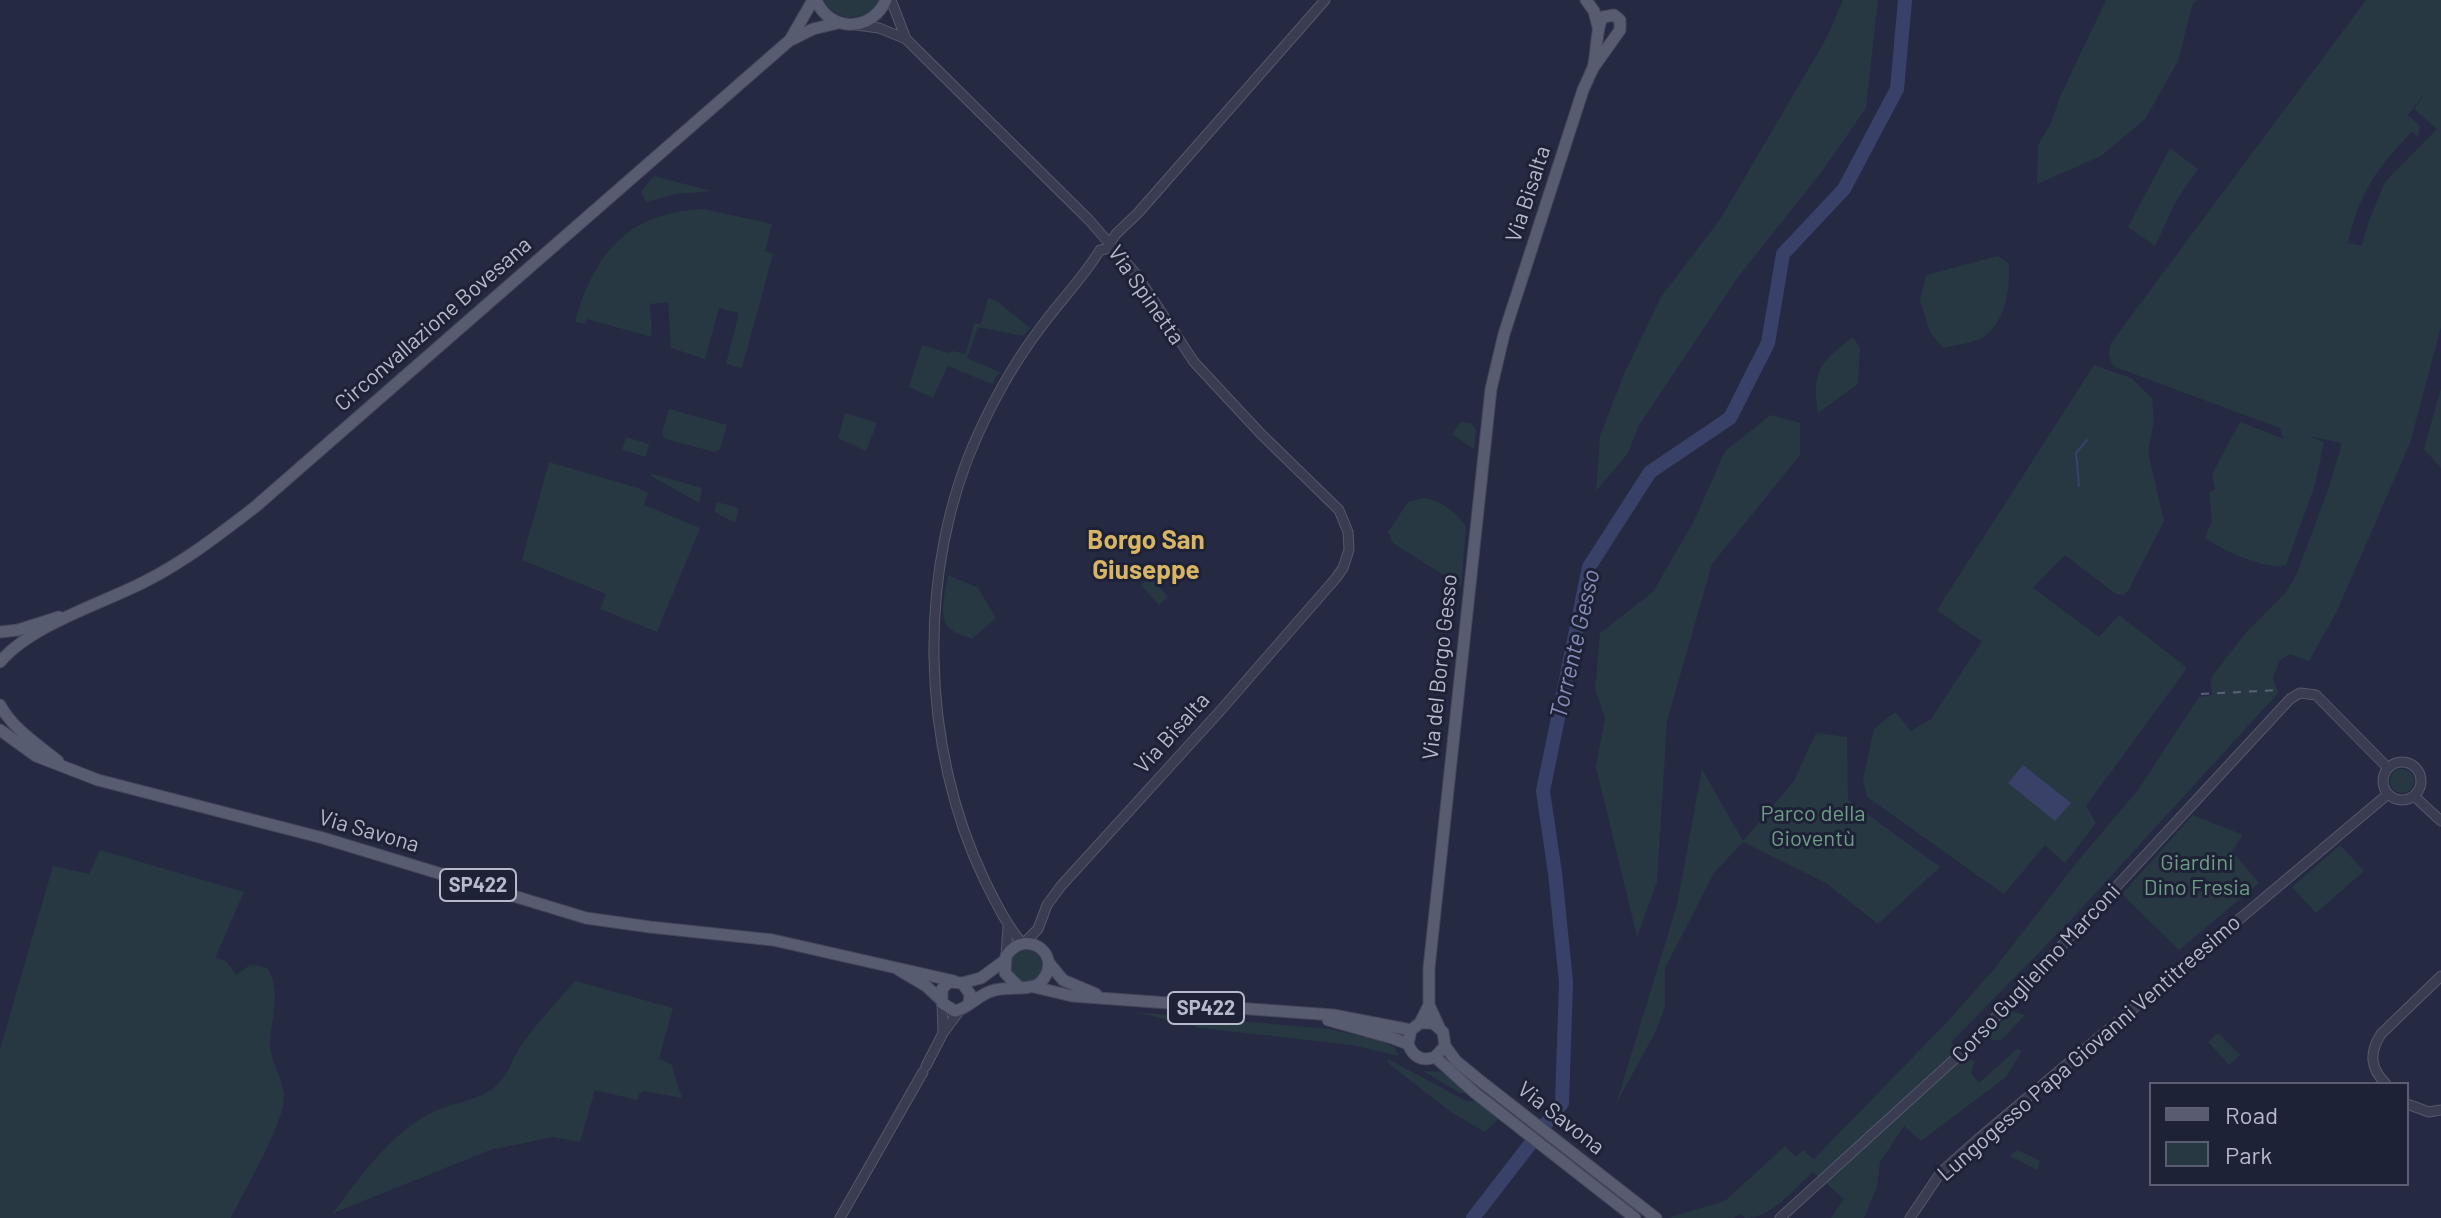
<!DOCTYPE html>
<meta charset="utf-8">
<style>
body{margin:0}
#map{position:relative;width:2441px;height:1218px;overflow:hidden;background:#252a42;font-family:Barlow,sans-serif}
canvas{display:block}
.legend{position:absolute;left:2149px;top:1082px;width:260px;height:104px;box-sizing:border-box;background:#1e2237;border:2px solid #5b5e73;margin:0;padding:10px 14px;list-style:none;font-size:24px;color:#b7b9cc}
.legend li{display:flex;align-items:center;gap:16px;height:40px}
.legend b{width:40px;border:2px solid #5b5e73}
</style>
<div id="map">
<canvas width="2441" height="1218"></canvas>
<ul class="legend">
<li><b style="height:10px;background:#585c71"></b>Road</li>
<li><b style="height:22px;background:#273843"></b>Park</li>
</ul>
</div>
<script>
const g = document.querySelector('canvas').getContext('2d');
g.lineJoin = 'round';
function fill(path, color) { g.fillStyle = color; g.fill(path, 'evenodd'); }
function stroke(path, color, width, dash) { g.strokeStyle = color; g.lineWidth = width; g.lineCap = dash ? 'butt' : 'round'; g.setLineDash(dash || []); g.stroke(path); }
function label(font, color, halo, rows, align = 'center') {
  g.font = font + ' Barlow,sans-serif'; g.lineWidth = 6; g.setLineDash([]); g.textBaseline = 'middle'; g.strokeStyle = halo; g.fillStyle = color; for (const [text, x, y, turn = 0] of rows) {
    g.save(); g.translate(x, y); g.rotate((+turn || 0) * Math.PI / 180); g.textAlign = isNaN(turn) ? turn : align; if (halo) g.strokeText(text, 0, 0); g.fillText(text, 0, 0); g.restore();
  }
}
fill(new Path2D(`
 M 823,0 L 879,0 C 865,23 837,23 823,0 Z
 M 1843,0 L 1878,0 L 1866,108 L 1823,170 L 1738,277 L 1639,425 L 1628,453 L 1596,491 L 1600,436 L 1625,372 L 1661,297 L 1721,218 L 1826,39 Z
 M 2106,0 L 2197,0 L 2192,5 L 2178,61 L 2145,119 L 2101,156 L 2037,184 L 2038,145 L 2051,123 L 2060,97 Z
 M 2366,0 L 2441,0 L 2441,327 L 2410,443 L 2337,611 L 2309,661 L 2290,654 L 2280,660 L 2273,677 L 2278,693 L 2069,922 L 1951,1042 L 1965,1057 L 1975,1061 L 1971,1073 L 1979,1083 L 2017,1049 L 2022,1051 L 2006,1077 L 1921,1141 L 1904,1126 L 1880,1162 L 1877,1187 L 1864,1218 L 1831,1218 L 1844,1199 L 1813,1172 C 1794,1189 1771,1218 1745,1218 L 1741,1214 L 1733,1218 L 1667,1218 L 1725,1201 L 1785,1146 L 1796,1157 L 1803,1150 L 1814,1159 L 1948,1021 L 1995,968 L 2077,862 L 2138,790 L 2199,697 L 2212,695 L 2210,680 L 2213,675 L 2244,635 L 2287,591 L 2297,573 L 2328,490 L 2342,443 L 2309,436 L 2324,442 L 2315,485 L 2286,565 C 2266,571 2222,550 2205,538 L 2212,520 L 2209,493 L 2215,489 L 2212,474 L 2240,422 L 2284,439 L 2280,428 L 2115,367 C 2108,359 2108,353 2111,343 ZM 2431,85 L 2414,109 L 2437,129 L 2385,182 L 2368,223 L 2362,246 L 2348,243 C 2359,193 2377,167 2412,132 L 2418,137 L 2420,126 L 2408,115 Z
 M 2170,148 L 2198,169 L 2176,201 L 2155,246 L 2128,227 Z
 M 654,176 L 711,191 L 676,194 L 646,202 L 641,192 Z
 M 703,209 L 772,224 L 765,251 L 773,254 L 742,368 L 726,364 L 739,313 L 719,308 L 705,359 L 671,348 L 668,302 L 650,304 L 652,337 L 587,319 L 585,324 L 575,322 C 595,252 628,213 703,209 Z
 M 1998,256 L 2009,264 C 2010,289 2006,318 1986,335 C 1977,343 1955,345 1943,348 L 1930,332 L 1920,301 L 1926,275 Z
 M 988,298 L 998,302 L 1030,328 L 1023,336 L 978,327 L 967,358 L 999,372 L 992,384 L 948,366 L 933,398 L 909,387 L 922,345 L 948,353 L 952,351 L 966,354 L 974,323 L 981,324 Z
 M 1853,337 L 1860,348 L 1858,384 L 1818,413 C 1811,370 1821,362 1853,337 Z
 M 2094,365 L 2131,378 L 2152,398 L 2154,420 L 2148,452 L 2164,521 L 2128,591 L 2123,595 L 2116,594 L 2065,555 L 2033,588 L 2099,637 L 2119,615 L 2187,668 L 2086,806 L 2096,823 L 2065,863 L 2045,845 L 2004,894 L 1867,797 L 1863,779 L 1874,729 L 1895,712 L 1911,731 L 1931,719 L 1984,638 L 1981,641 L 1937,610 Z
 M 2441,388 L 2441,468 L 2424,449 Z
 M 669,409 L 727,425 L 720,449 L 715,452 L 665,439 L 662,433 Z
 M 845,413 L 877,423 L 866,451 L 838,438 Z
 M 1771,415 L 1800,423 L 1800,455 L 1712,564 L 1667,721 L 1657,882 L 1637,937 L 1596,767 L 1605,718 L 1595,689 L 1600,633 L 1653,592 L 1694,521 L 1725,451 Z
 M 1461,422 L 1471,423 L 1476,430 L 1474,449 L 1452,434 Z
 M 626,437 L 649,444 L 646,457 L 622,450 Z
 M 549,462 L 638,488 L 648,493 L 644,505 L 700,528 L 657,632 L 600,609 L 606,594 L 522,560 Z
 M 652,474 L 702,488 L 699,503 L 651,476 Z
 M 1424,498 C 1442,501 1456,512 1466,527 L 1461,586 L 1393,543 L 1388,532 L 1408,502 Z
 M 717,502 L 739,508 L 735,523 L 714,511 Z
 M 948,575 L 978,588 L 996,618 L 972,639 C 966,636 953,633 948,627 C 938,616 946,588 948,575 Z
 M 1150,577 L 1168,597 L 1159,605 L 1141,585 Z
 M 1816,733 L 1847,737 L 1848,800 L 1940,867 L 1878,924 L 1826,883 L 1743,842 L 1714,873 L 1665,968 L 1665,1006 L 1656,1031 L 1616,1104 L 1677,905 L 1702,769 L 1743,841 L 1794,781 Z
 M2390 781a12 12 0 1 1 24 0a12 12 0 1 1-24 0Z
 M 2193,815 L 2243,835 L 2232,851 L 2259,883 L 2179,950 L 2122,894 Z
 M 2340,845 L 2364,871 L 2316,913 L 2292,887 Z
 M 100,850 L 244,892 L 215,958 L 226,961 L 236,975 C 252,964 248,963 268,969 C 281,993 272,1016 270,1041 C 269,1059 282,1077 284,1094 C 287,1118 243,1193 231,1218 L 0,1218 L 0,1049 L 53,866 L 89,874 Z
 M1010 966a16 16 0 1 1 32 0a16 16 0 1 1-32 0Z
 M 575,981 L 673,1008 L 659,1059 L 671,1064 L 682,1098 L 644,1091 L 640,1093 L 637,1100 L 595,1090 L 580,1142 L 553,1137 L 490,1150 L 333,1213 C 360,1177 391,1133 431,1113 C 452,1102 482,1101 498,1084 C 509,1073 512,1060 520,1047 C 536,1024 556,1003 575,981 Z
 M 2011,1011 L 2025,1015 L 2001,1040 L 1992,1040 L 1990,1034 Z
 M 1135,1012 L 1330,1029 L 1377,1040 L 1394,1047 L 1399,1056 L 1352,1045 L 1201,1028 Z
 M 2218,1033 L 2240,1055 L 2229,1065 L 2208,1042 Z
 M 1388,1059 L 1466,1101 L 1476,1101 L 1498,1119 L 1485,1132 L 1451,1112 L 1388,1063 Z
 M 1423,1071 L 1441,1072 L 1469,1093 L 1460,1093 Z
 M 2017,1150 L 2040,1161 L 2038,1170 L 2009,1156 Z`), '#273843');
fill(new Path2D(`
 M 2023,765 L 2071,803 L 2055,821 L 2008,783 Z`), '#394169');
stroke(new Path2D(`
 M 2079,486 L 2076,453 L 2087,440`), '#394169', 2);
stroke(new Path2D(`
 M 1473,1218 L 1562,1103 L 1566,982 L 1555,873 L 1543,791 L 1589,567 L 1650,472 L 1730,418 L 1768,343 L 1783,254 L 1844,189 L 1897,89 L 1905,0`), '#394169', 14);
const minor = new Path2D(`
 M 891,0 L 906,39
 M 856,25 L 879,28 L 906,39 L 1089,220 L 1136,274 L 1194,362 L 1261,434 L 1339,510 L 1348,532 L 1349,550 L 1343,568 L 1336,578 L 1220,711 L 1061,886 L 1047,905 L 1038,929 L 1024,943
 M2383 781a19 19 0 1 1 38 0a19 19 0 1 1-38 0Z
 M 2414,796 L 2441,821
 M 1022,943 C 1006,924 996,903 985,881 C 920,747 916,568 979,432 C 996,395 1016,360 1041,327 C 1060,301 1083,278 1100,250 L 1106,249 L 1116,234 L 1138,213 L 1325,0
 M 1006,956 L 1008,927
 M 942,1003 L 943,1033
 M 926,1066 L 943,1033 L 960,1010
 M 2386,1084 C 2370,1068 2369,1053 2381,1034 L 2441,976
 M 2407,1104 L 2429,1112 L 2441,1110
 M 840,1218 L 923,1072
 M 1780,1218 L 1968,1047 L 2290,699 L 2300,693 L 2316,695 L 2388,768
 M 1910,1218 L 1941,1172 L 1977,1140 L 2388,794`);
const major = new Path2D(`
 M 816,0 C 830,33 872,32 886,0
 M 1586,0 L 1594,11 L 1598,27
 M 791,40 L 813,29 L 838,23
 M 0,632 L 18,630 L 59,617
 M 0,662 C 31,625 101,604 144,582 C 184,562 220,534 255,507 L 790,40 L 813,0
 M 0,705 C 13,729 37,744 58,761
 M 0,730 L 36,756 L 98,780 L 323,838 L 586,918 L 650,927 L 773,940 L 954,981
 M 1049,963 L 1063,980 L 1096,994
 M 899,970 L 926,986 L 940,999
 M 962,983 L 981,978 L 1004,961
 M 1034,987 L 1072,996 L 1333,1015 L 1411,1030
 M 969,1003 L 970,994 L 962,983 L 949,982 L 942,989 L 942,1003 L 955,1011 C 970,1008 979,993 995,990 C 1010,986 1026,991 1039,984 C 1067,958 1027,925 1006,956 L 1005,973 L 1018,986
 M 1328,1020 L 1392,1038 L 1408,1044
 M 1420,1023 L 1433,1023 L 1443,1032 L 1445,1046 L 1435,1057 C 1422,1062 1413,1057 1408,1044 L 1411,1030 L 1420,1023 L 1429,1005
 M 1439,1027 L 1429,1005 L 1429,968 L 1491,389 L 1504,334 L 1583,90 L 1593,68 L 1620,30 L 1620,20 L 1614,15 L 1603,17 C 1596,26 1597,54 1593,68
 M 1445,1046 L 1456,1061 L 1478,1079 L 1656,1218
 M 1435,1057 L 1475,1093 L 1635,1218`);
stroke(minor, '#55586c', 11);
stroke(major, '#43465b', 13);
stroke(minor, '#3a3d51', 9);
stroke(major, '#585c71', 11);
stroke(new Path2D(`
 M 2201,694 L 2280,690`), '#5c6078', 2, [8, 8]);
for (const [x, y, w] of [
 [478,885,76],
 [1206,1008,76]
]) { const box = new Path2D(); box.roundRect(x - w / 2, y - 16, w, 32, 6); g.fillStyle = '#1e2237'; g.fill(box); stroke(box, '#b7b9cc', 2); }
label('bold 20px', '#b7b9cc', null, [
 ["SP422",478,885],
 ["SP422",1206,1008]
]);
label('22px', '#b7b9cc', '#1e2237', [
 ["Via Bisalta",1528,194,-72],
 ["Via Spinetta",1146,295,55],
 ["Circonvallazione Bovesana",433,324,-41],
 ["Via del Borgo Gesso",1440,667,-84],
 ["Via Bisalta",1172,733,-48],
 ["Via Savona",369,831,16],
 ["Corso Guglielmo Marconi",2036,973,-47],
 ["Lungogesso Papa Giovanni Ventitreesimo",2089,1048,-41],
 ["Via Savona",1561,1118,38]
]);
label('22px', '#6d9d85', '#1e2237', [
 ["Parco della",1813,814],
 ["Gioventù",1813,839],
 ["Giardini",2197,863],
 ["Dino Fresia",2197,888]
]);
label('italic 24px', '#858db8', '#1e2237', [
 ["Torrente Gesso",1575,644,-77]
]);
label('bold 26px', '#d8b565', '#1e2237', [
 ["Borgo San",1146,540],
 ["Giuseppe",1146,570]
]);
</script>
